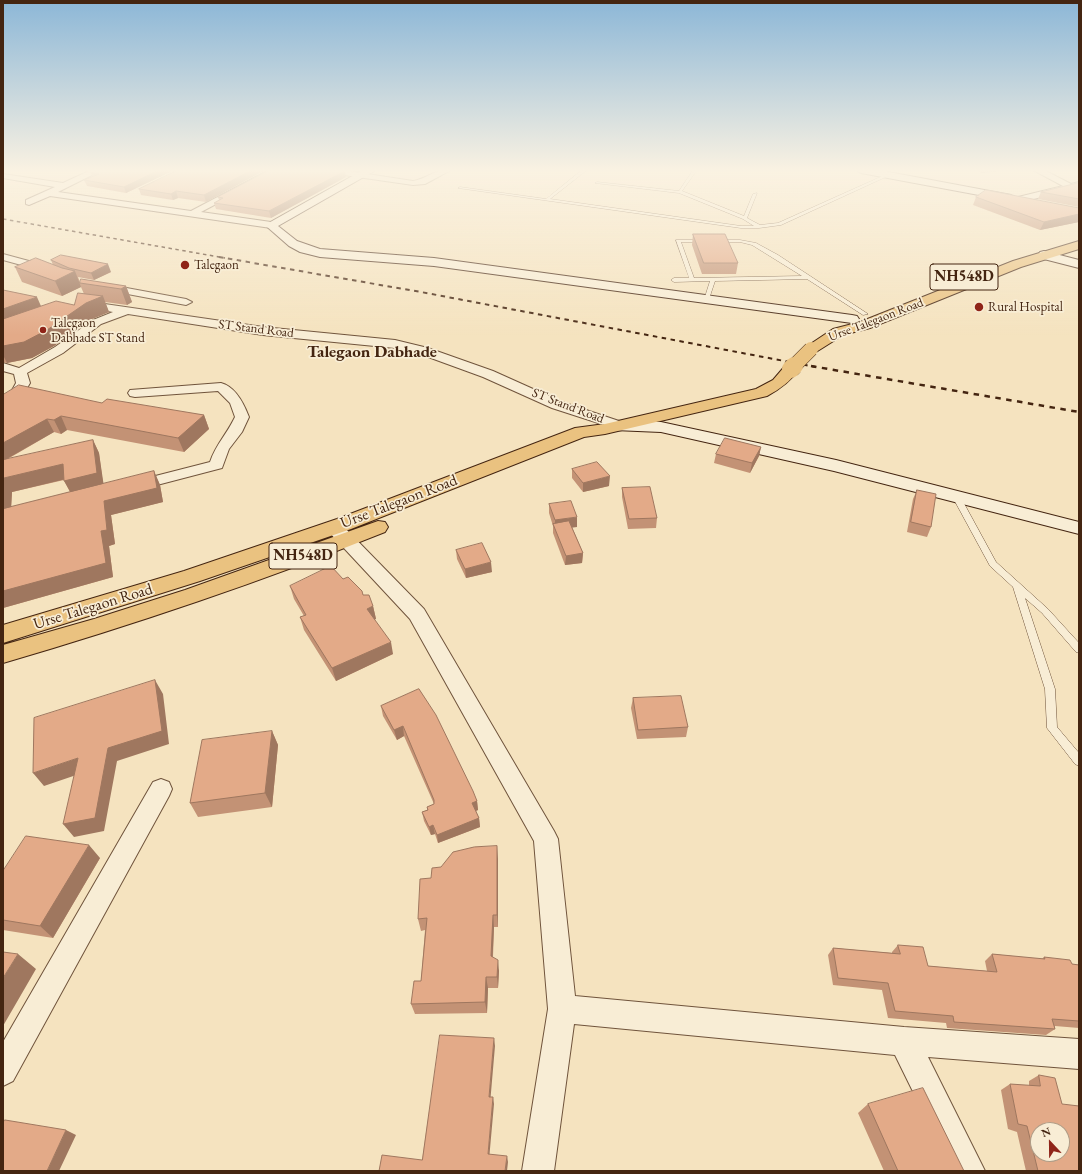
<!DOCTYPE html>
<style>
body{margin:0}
#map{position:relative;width:1082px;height:1174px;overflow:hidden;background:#f5e3bf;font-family:"EB Garamond",serif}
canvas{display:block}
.frame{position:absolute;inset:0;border:4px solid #442511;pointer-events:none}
.north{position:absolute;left:1030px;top:1122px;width:40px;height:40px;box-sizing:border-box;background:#f8edd5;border:1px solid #b09d87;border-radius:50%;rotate:338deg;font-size:11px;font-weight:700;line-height:16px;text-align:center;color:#442511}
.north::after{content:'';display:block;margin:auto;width:14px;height:18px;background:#8f2418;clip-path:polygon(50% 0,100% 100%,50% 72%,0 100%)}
</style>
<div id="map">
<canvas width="1082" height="1174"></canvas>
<div class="frame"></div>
<div class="north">N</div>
</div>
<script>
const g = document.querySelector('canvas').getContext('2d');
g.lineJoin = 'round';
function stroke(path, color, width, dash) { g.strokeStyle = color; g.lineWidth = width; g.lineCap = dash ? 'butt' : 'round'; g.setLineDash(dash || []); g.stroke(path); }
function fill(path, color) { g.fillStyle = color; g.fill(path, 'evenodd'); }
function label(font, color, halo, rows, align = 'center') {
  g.font = font + ' "EB Garamond",serif'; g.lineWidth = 3.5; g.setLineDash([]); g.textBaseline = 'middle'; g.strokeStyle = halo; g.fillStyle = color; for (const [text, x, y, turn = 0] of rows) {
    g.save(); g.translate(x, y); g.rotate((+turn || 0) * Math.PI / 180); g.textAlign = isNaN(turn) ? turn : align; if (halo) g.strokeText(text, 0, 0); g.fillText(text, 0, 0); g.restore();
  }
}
const lane = new Path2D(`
 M 582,170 L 587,170 L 550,199 L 741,226 L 754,226 L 743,219 L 679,193 L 595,183 L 597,182 L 679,191 L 693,170 L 697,170 L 682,191 L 744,216 L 753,194 L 757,193 L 747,218 L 760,225 L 778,223 L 887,174 L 890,175 L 781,225 L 759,228 L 741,228 L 458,188 L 460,187 L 546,199 Z
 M 676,240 L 704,240 L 706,241 L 704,242 L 681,242 L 694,278 L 802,276 L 752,245 L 740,242 L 717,242 L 715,241 L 717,240 L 740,240 L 756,243 L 778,255 L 868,314 L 863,315 L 807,279 L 715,281 L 709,299 L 704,300 L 710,281 L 674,282 L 671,280 L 674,278 L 689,278 Z
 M 953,494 L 959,494 L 960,496 L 996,562 L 1048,609 L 1079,643 L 1079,653 L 1076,652 L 1042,613 L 1025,598 L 1055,689 L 1057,727 L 1079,753 L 1079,766 L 1075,764 L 1047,728 L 1045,689 L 1013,587 L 990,566 L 952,496 Z`);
const street = new Path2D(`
 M 91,170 L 102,170 L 58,192 L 191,211 L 269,170 L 280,170 L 201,212 L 271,222 L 276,225 L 271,228 L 50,196 L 29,205 L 26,204 L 26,200 L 55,187 L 3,178 L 3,174 L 63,183 Z
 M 319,170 L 341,170 L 413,181 C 426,179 437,168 449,171 L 425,184 L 413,185 L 323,172 Z
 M 1033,170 L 1044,170 L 1071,184 L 1079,182 L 1079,188 L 1017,203 L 1014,202 L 1014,198 L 1063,186 Z
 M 3,254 L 51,267 L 52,269 L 47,272 L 3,260 Z
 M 105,284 L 186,299 L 192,302 L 186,305 L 101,289 L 100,287 Z
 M 84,301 L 263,327 L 395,340 L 428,348 L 493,371 L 562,402 L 625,423 L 627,426 L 625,429 L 620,430 L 552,408 L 483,377 L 420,354 L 395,348 L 263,335 L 128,314 L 101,324 L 63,353 L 27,373 L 30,383 L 21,398 L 3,407 L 3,397 L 11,392 L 16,383 L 14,374 L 3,371 L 3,363 L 19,368 L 55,347 L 93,320 L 113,312 L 80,306 L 78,304 L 80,302 Z
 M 221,383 C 236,387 244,404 249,417 L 242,432 L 229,449 L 222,468 L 134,491 L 128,489 L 126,486 L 128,483 L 210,462 C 216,444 227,434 235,417 L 230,403 L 218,391 L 135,397 L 130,396 L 128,393 L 130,390 Z
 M 334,522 L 340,523 L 424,609 L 554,831 L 558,839 L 575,996 L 904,1027 L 1079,1039 L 1079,1069 L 928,1057 L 985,1171 L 952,1171 L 895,1055 L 574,1024 L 554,1171 L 522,1171 L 548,1009 L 534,841 L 410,619 L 328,531 L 326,527 L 328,523 Z
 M 161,779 L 169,782 L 172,789 L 169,796 L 13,1081 L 3,1086 L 3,1042 L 153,782 Z`);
const secondary = new Path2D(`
 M 363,170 L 376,170 L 278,226 L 297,241 L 320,249 L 434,258 L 852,315 L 857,316 L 859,319 L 857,322 L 852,323 L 434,266 L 320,257 L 300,252 L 289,246 L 265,225 Z
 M 856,170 L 878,170 L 1011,195 L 1016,198 L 1011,201 L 861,173 Z
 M 1044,251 L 1079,260 L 1079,268 L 1040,258 L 1038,255 L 1040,252 Z
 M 620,421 L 661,422 L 836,460 L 1079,522 L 1079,534 L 834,471 L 661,432 L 614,430 L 611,426 L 614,422 Z`);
const highway = new Path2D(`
 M 1079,241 L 1079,249 L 1021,267 L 870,328 L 843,335 L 816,352 L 806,352 L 803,349 L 833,329 L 860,322 L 1013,261 Z
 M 791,364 L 797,366 L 799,369 C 790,382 780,389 767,396 L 605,434 L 584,437 L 351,529 L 200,581 L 3,643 L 3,625 L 184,571 L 337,519 L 575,428 L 605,424 L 756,389 L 773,380 L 785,366 Z
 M 378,521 L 385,522 L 388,527 L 385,532 C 260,582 133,625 3,663 L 3,645 L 94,619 L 185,590 Z`);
stroke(lane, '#70543c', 1);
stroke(street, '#70543c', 2);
stroke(secondary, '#442511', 2);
stroke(highway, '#442511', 2);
fill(lane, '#f8edd5');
fill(street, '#f8edd5');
fill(secondary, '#f8edd5');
fill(highway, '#eac280');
stroke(new Path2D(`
 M 3,219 L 225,258`), '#442511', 1.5, [3.5, 3.5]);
stroke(new Path2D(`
 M 219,257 L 421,292 L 816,367`), '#442511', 2, [4.5, 4.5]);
stroke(new Path2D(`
 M 811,366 L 1079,412`), '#442511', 2.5, [5.5, 5.5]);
const highwayBridgeFar1 = new Path2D(`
 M 793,367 L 811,349`);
const highwayBridge = new Path2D(`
 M 791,369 L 794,366`);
stroke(highwayBridgeFar1, '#442511', 15, []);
stroke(highwayBridge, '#442511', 18, []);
stroke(highwayBridgeFar1, '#eac280', 14);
stroke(highwayBridge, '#eac280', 18);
fill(new Path2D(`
 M 174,170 L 126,193 L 87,186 L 84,180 L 92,177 L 91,173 Z
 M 265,170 L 206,202 L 178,198 L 173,200 L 141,195 L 139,189 Z
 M 974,170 L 1007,170 L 981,173 Z
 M 346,177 L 271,218 L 216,209 L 214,203 L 219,200 L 218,197 Z
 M 1079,183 L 1079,207 L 1038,199 L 1041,192 Z
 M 976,197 L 1079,208 L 1079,222 L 1040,230 L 973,205 Z
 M 693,234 L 738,263 L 736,274 L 702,274 L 692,245 Z
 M 51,260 L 111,272 L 94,280 L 78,277 L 80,282 L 126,286 L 132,302 L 127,305 L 105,302 L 109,312 L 92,319 L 54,346 L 32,358 L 7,363 L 3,362 L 3,290 L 41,306 L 74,305 L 84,294 L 81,287 L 62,296 L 22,282 L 15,267 L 53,265 Z
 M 3,395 L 102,403 L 204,415 L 209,429 L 184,452 L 67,430 L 61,434 L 54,432 L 6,460 L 93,440 L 99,453 L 103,484 L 154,471 L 160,485 L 163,502 L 111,515 L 115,544 L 109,546 L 113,577 L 3,608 ZM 64,480 L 70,492 L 11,507 L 12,492 Z
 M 761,447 L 759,456 L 750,473 L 714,463 L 716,454 Z
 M 572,469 L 609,486 L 583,492 L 572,478 Z
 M 622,488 L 657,518 L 656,528 L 628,529 L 622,497 Z
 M 917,490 L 931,527 L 927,537 L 907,532 L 913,499 Z
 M 549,504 L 577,527 L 572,527 L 583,553 L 582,563 L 565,565 L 553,533 L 553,526 L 549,513 Z
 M 456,550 L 492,572 L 466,578 L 457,559 Z
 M 343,579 L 363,595 L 373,606 L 376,619 L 374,619 L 393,654 L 336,681 L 304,630 L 300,617 L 304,616 L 294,599 L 290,586 Z
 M 419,689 L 477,801 L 478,810 L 476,811 L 479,818 L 480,827 L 438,843 L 435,834 L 431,835 L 424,821 L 422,812 L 427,810 L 427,807 L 434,804 L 404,736 L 397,740 L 383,716 L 381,706 Z
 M 633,698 L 688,727 L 686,737 L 637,739 L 631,708 Z
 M 272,731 L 278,745 L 272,807 L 198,817 L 190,803 Z
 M 100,858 L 53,938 L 3,930 L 3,871 Z
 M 498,859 L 498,927 L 494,927 L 493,957 L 499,971 L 498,988 L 488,988 L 487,1013 L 415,1014 L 411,1004 L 421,981 L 425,930 L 421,931 L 418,919 L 431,878 Z
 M 898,945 L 928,966 L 987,971 L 985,961 L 992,954 L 1042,959 L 1044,957 L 1072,964 L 1079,965 L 1079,1028 L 1055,1026 L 1055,1029 L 1046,1035 L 947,1028 L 946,1023 L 888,1018 L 882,990 L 833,985 L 828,955 L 833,948 L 892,953 L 892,952 Z
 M 1039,1075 L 1079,1171 L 1026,1171 L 1017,1132 L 1008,1129 L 1001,1090 L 1010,1084 L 1029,1086 L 1029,1081 Z
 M 868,1104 L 964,1171 L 884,1171 L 858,1113 Z`), '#c39275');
fill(new Path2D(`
 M 159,170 L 174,170 L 126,193 L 124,187 Z
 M 252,170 L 265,170 L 206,202 L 204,195 Z
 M 982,170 L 1007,170 L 981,173 Z
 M 345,171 L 346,177 L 271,218 L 269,211 Z
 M 176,191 L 178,198 L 173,200 L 171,194 Z
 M 1079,214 L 1079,222 L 1040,230 L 1044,222 Z
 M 108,264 L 111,272 L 94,280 L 91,273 Z
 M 75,271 L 81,287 L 62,296 L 55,281 Z
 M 126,286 L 132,302 L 127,305 L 121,289 Z
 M 103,296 L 109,312 L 92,319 L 54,346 L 32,358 L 7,363 L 3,355 L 3,346 L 86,303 Z
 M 37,297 L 44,313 L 3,327 L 3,309 Z
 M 204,415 L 209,429 L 184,452 L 178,438 Z
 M 61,416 L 67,430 L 61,434 L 54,420 Z
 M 47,419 L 54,432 L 3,461 L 3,443 Z
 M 93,440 L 99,453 L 104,487 L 72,495 L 64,481 Z
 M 761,447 L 759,456 L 750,473 L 752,463 Z
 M 63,464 L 70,478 L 12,492 L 11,510 L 3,513 L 4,478 Z
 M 154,471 L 160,485 L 163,502 L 111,515 L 115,544 L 109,546 L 113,577 L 3,608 L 3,591 L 101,531 L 104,501 Z
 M 610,476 L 609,486 L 583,492 L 583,483 Z
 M 577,517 L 577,527 L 555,530 L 555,520 Z
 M 583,553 L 582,563 L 565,565 L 566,556 Z
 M 491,562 L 492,572 L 466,578 L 465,569 Z
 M 373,606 L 376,619 L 369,622 L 367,609 Z
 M 391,642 L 393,654 L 336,681 L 332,668 Z
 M 155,680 L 163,694 L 169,744 L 117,761 L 104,831 L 74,837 L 63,824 L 108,748 Z
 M 403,726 L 404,736 L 397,740 L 394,730 Z
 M 272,731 L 278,745 L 272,807 L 265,793 Z
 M 78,758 L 88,771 L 44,786 L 33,773 Z
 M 477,801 L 478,810 L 473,812 L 472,803 Z
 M 479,818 L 480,827 L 438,843 L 437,835 Z
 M 433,825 L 435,834 L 431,835 L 429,827 Z
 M 89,845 L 100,858 L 53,938 L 40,926 Z
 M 497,846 L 498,859 L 498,927 L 497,915 Z
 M 493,915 L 494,927 L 492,968 L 491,956 Z
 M 18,954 L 36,969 L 3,1026 L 3,978 Z
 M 498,960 L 499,971 L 498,988 L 497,977 Z
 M 486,977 L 488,988 L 487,1013 L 485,1002 Z
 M 494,1038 L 495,1046 L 490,1104 L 489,1097 Z
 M 493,1097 L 494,1104 L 489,1160 L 488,1154 Z
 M 66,1130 L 76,1135 L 59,1171 L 47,1171 Z
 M 507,1156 L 508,1162 L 507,1171 L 505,1171 Z`), '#9f775f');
const building = new Path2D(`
 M 99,170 L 159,170 L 124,187 L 84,180 L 99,174 L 91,173 Z
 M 178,170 L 252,170 L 204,195 L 176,191 L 171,194 L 139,189 Z
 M 270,170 L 342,170 L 345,171 L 269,211 L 214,203 L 223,198 L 218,197 Z
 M 1079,183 L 1079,199 L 1041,192 Z
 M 986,190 L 1079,208 L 1079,214 L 1044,222 L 976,197 Z
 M 693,234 L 725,234 L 738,263 L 704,263 Z
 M 61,255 L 108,264 L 91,273 L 69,268 L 51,260 Z
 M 36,258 L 62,268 L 75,271 L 55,281 L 15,267 Z
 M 81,279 L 126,286 L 121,289 L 80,283 Z
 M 3,290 L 37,297 L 3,309 Z
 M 78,293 L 103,296 L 86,303 L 47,330 L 24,342 L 3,346 L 3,319 L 56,301 L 74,305 Z
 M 19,385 L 102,403 L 107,399 L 204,415 L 178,438 L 61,416 L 54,420 L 47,419 L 3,443 L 3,395 Z
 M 725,438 L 761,447 L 752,463 L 716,454 Z
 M 93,440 L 97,473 L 64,481 L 63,464 L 4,478 L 3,489 L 3,460 Z
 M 597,462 L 610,476 L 583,483 L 572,469 Z
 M 154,471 L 157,488 L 104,501 L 107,530 L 101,531 L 106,563 L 3,591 L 3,509 Z
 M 650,487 L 657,518 L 629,519 L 622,488 Z
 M 917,490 L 936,494 L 931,527 L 911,522 Z
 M 571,501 L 577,517 L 555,520 L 549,504 Z
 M 569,521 L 583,553 L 566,556 L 553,524 Z
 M 482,543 L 491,562 L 465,569 L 456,550 Z
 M 331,566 L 343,579 L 348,577 L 362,591 L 363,595 L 369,595 L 373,606 L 367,609 L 391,642 L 332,668 L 300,617 L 306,615 L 290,586 Z
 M 155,680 L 162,731 L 108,748 L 95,818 L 63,824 L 78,758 L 33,773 L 34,718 Z
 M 419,689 L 436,715 L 473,791 L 477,801 L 472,803 L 479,818 L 437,835 L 433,825 L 429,827 L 422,812 L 428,810 L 427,807 L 434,804 L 434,800 L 403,726 L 394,730 L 381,706 Z
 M 681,696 L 688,727 L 638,730 L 633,698 Z
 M 272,731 L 265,793 L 190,803 L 202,740 Z
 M 26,836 L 89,845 L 40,926 L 3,920 L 3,871 Z
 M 497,846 L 497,915 L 493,915 L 491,956 L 498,960 L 497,977 L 486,977 L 485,1002 L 411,1004 L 414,981 L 421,981 L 427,918 L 418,919 L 420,879 L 431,878 L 432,868 L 441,867 L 453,852 L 474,847 Z
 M 898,945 L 923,947 L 928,966 L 997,972 L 992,954 L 1045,959 L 1044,957 L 1070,960 L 1072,964 L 1079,965 L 1079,1021 L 1052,1019 L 1055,1029 L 954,1022 L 953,1016 L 895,1011 L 888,983 L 838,978 L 833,948 L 900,954 Z
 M 3,952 L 18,954 L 3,978 Z
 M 440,1035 L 494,1038 L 489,1097 L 493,1097 L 488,1154 L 507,1156 L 505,1171 L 379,1171 L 382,1155 L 422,1160 Z
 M 1039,1075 L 1055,1078 L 1062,1104 L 1079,1106 L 1079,1171 L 1038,1171 L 1027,1126 L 1018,1124 L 1010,1084 L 1040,1086 ZM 1038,1130 L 1062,1130 L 1062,1154 L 1038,1154 Z
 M 923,1088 L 964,1171 L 898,1171 L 868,1104 Z
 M 5,1120 L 66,1130 L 47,1171 L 3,1171 L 3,1123 Z`);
fill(building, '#e3aa88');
stroke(building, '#9f775f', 1);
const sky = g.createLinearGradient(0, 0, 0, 335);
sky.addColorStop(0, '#8cb7d7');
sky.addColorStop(0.51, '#faf2e2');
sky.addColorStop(1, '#faf2e200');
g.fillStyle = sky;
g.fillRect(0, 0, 1082, 335);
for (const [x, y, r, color] of [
 [185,265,5,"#8f2418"],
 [979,307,5,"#8f2418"],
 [43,330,4,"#8f2418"]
]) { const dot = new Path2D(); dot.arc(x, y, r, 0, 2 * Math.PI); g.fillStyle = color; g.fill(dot); stroke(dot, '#f8edd5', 1.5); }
label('13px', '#442511', '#f8edd5', [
 ["Talegaon",194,265],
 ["Rural Hospital",988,307],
 ["Talegaon",51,323],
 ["Dabhade ST Stand",51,338]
], 'left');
label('13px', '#442511', '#f8edd5', [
 ["Urse Talegaon Road",876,320,-21],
 ["ST Stand Road",256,329,7],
 ["ST Stand Road",568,406,21]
]);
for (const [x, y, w] of [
 [964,277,68],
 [303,556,68]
]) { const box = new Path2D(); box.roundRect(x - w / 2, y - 13, w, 26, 3); g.fillStyle = '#f8edd5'; g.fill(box); stroke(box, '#442511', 1); }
label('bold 15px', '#442511', null, [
 ["NH548D",964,277],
 ["NH548D",303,556]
]);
label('16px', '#442511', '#f8edd5', [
 ["Urse Talegaon Road",399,502,-21],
 ["Urse Talegaon Road",93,607,-17]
]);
label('bold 17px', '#442511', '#f8edd5', [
 ["Talegaon Dabhade",372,352]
]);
</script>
